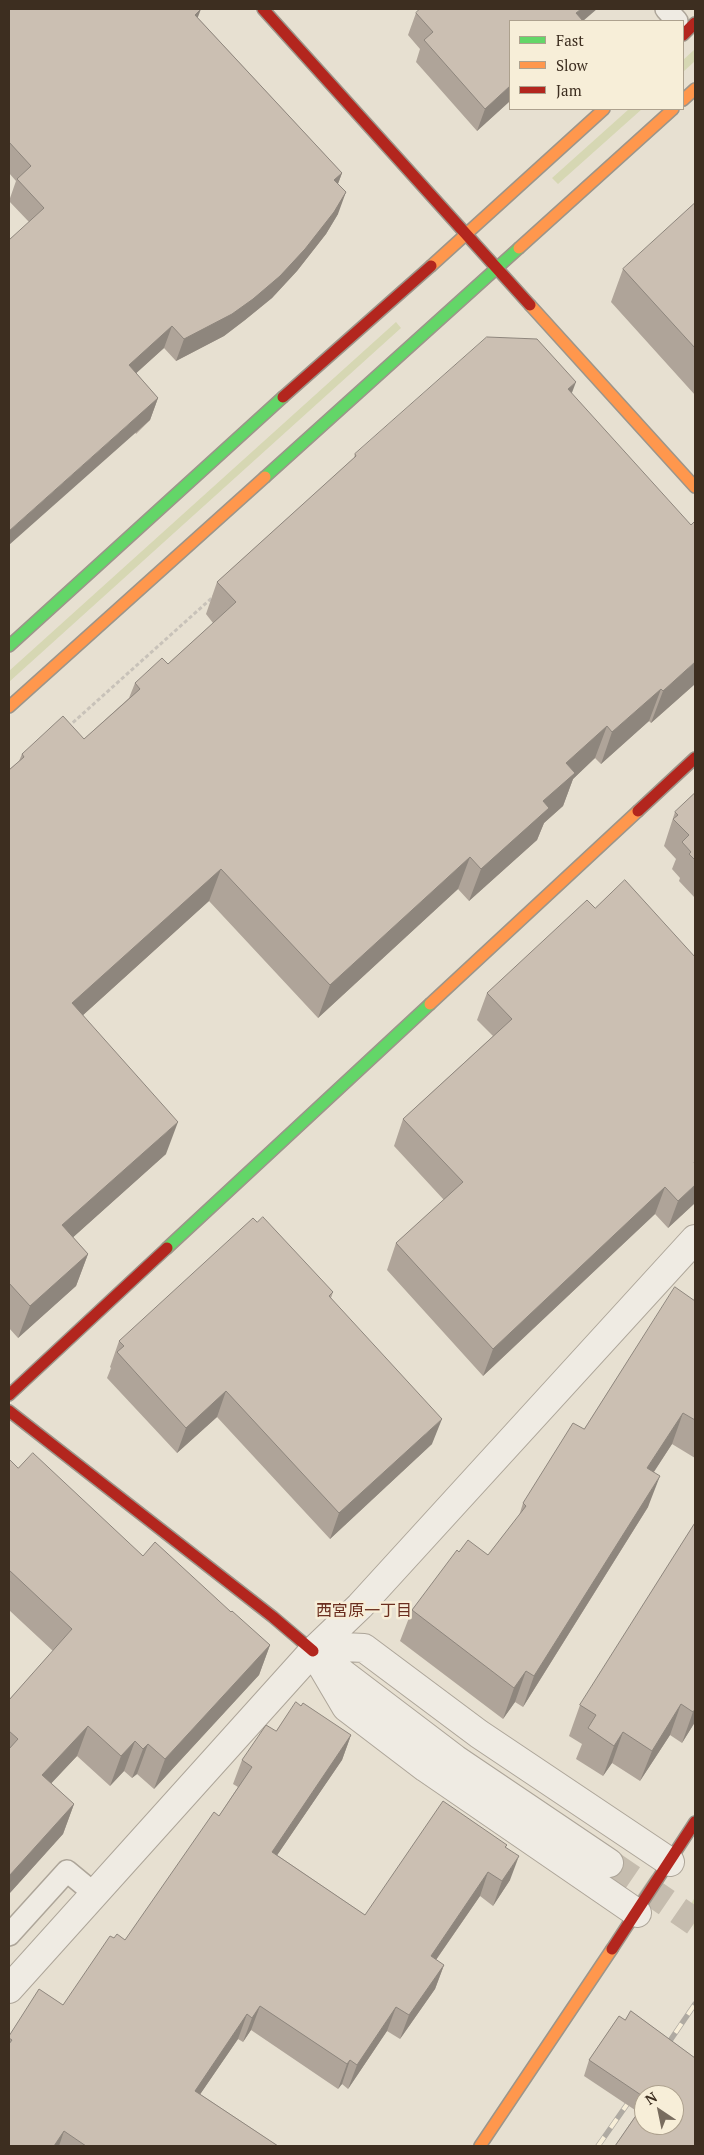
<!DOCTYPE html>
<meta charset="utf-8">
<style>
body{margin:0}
#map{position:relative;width:704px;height:2155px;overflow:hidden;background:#e7e0d1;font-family:"PT Serif",serif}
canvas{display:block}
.frame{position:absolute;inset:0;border:10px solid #3d2e20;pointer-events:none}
.legend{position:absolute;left:509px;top:20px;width:175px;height:90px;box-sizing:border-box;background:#f7eed8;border:1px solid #ada18e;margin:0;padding:6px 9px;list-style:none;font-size:15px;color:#3d2e20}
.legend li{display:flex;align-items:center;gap:10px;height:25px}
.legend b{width:25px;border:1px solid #ada18e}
.north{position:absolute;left:634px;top:2085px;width:50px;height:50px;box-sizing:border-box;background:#f7eed8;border:1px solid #ada18e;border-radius:50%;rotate:326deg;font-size:14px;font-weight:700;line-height:20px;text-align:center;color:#3d2e20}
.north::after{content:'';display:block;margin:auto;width:18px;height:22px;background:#786c5e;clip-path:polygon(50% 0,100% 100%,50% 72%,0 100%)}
</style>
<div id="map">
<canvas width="704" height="2155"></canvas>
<div class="frame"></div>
<ul class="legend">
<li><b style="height:6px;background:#63d668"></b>Fast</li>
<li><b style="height:6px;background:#ff974d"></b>Slow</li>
<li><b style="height:6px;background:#b3261e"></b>Jam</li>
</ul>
<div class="north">N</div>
</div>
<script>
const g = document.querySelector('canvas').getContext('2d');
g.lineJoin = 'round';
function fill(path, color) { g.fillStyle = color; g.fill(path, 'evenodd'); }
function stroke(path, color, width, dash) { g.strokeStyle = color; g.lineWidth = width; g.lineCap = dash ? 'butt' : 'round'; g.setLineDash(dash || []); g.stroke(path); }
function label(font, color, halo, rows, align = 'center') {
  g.font = font + ' "PT Serif","Noto Sans JP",serif'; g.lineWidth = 5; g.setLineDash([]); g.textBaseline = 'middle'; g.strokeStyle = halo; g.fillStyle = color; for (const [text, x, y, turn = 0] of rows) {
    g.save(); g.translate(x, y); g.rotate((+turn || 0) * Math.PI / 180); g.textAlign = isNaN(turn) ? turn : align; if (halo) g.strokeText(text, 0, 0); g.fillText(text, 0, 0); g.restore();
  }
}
fill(new Path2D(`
 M 695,49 L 695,61 L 683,72 L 683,60 Z
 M 629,109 L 642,109 L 558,184 L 552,178 Z
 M 396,322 L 401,328 L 9,682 L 9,671 Z
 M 695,1897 L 695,1939 L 691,1904 Z`), '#d6d7b3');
stroke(new Path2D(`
 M 609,1863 L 695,1922`), '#c5bcae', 28, [28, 14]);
const lane = new Path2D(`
 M 666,9 L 677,21
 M 9,1935 L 67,1871 L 96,1895`);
const street = new Path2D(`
 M 313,1651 L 343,1647 L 364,1648 L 479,1734 L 670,1862
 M 313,1651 L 346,1707 L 426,1768 L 637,1913
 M 326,1661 L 455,1759 L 609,1863
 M 9,1989 L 313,1651 L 360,1606 L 695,1239`);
const fast = new Path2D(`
 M 265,477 L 519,248
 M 9,646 L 283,397
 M 167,1248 L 430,1004`);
const slow = new Path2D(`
 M 683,100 L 695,89
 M 519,248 L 673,109
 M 431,266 L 604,109
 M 530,305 L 695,487
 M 9,707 L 265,477
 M 430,1004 L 638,811
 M 480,2146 L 612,1949`);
const jam = new Path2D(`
 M 263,9 L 530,305
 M 683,35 L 695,23
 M 283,397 L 431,266
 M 638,811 L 695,758
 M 9,1395 L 167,1248
 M 9,1411 L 273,1617 L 313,1651
 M 612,1949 L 695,1822`);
stroke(lane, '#ada599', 24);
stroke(street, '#ada599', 30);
stroke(fast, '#9c958a', 14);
stroke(slow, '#9c958a', 14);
stroke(jam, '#9c958a', 14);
stroke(new Path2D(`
 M 68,727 L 214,596`), '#c8c2b9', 3, [4, 2.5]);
stroke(lane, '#efebe3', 21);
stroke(street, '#efebe3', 28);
stroke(fast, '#63d668', 11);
stroke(slow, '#ff974d', 11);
stroke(jam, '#b3261e', 11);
const rail = new Path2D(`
 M 663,2051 L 695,2004
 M 598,2146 L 635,2093`);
stroke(rail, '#afaaa2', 5.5);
stroke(rail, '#f7eed8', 4, [11]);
fill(new Path2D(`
 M 9,9 L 198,18 L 342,173 L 338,184 L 338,214 L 326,234 L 297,271 L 272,298 L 245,320 L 224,336 L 176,361 L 164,348 L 136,373 L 158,398 L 150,420 L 136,434 L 29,222 L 9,201 L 16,181 L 9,173 Z
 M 416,13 L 510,21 L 510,101 L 477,131 L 416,62 L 420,49 L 408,35 Z
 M 695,203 L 695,395 L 611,302 L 623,269 Z
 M 571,393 L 695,684 L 651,723 L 649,721 L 601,764 L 595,758 L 573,779 L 563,806 L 544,823 L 537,840 L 469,901 L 458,889 L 318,1018 L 209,901 L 83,1015 L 166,1154 L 73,1237 L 88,1254 L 76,1286 L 18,1338 L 9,1328 L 9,770 L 19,761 L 22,754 L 84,739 L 129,698 L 135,683 L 168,664 L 213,623 L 206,614 L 217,582 L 354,458 L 355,454 Z
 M 695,793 L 695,898 L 679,881 L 680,878 L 672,869 L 676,859 L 664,846 L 675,812 Z
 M 595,908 L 695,1203 L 668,1228 L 655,1214 L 483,1376 L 387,1270 L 396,1243 L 444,1200 L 394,1146 L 403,1119 L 493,1036 L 477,1020 L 487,993 Z
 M 333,1292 L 331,1298 L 432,1444 L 330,1539 L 217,1417 L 177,1453 L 107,1378 L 111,1368 L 110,1367 L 119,1341 Z
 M 695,1301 L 695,1458 L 672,1444 L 654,1472 L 648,1507 L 523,1707 L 515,1702 L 503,1719 L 400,1641 L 412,1610 L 459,1552 L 488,1555 L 519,1516 L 523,1503 L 584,1429 Z
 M 9,1459 L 18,1468 L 143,1556 L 231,1612 L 270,1645 L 259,1675 L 154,1789 L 137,1774 L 132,1778 L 124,1771 L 110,1786 L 77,1756 L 51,1783 L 74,1804 L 63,1834 L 9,1894 L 9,1700 L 53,1651 L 9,1610 Z
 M 695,1523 L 695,1722 L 682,1743 L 670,1735 L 640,1781 L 612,1763 L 603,1776 L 576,1759 L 582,1744 L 569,1736 L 580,1705 Z
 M 301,1706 L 351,1735 L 342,1760 L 277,1855 L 365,1915 L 507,1845 L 506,1847 L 510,1880 L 493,1906 L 480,1896 L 436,1960 L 444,1965 L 435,1989 L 400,2039 L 387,2031 L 348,2089 L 342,2084 L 338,2089 L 251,2030 L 243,2042 L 238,2039 L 200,2094 L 278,2146 L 9,2146 L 9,2036 L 63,2005 L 114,1938 L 125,1940 L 219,1816 L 238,1787 L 233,1784 L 242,1760 L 276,1731 Z
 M 631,2011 L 695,2058 L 695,2146 L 615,2146 L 638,2112 L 584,2076 L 589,2060 L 619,2016 L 625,2020 ZM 644,2095 L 674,2095 L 674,2125 L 644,2125 Z`), '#afa499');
fill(new Path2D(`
 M 201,9 L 193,30 L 195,15 Z
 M 581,9 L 597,9 L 583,21 L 573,21 L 576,13 Z
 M 510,86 L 510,101 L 477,131 L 485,109 Z
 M 342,173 L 334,194 L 334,180 Z
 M 346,192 L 338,214 L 326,234 L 297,271 L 272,298 L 245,320 L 224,336 L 176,361 L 184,339 Z
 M 172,326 L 164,348 L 121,387 L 129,365 Z
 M 576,382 L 564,414 L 568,389 Z
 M 158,398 L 150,420 L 9,545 L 9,531 Z
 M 695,662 L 695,684 L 651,723 L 663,691 Z
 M 661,689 L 649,721 L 601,764 L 612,732 Z
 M 607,726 L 595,758 L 573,779 L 563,806 L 544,823 L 537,840 L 469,901 L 481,869 L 543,801 L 566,763 Z
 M 470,857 L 458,889 L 318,1018 L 330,985 Z
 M 221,869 L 209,901 L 60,1036 L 72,1003 Z
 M 178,1122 L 166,1154 L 50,1258 L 62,1225 Z
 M 695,1185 L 695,1203 L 668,1228 L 678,1201 Z
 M 665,1187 L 655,1214 L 483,1376 L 493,1349 Z
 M 88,1254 L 76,1286 L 18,1338 L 30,1306 Z
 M 226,1391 L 217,1417 L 177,1453 L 186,1428 Z
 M 683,1413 L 672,1444 L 636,1499 L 647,1468 Z
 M 442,1419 L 432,1444 L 330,1539 L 339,1513 Z
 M 660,1476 L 648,1507 L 523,1707 L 534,1676 Z
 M 270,1645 L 259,1675 L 154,1789 L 165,1759 Z
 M 526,1671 L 515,1702 L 503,1719 L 514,1688 Z
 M 681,1704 L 670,1735 L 640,1781 L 652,1751 Z
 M 695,1709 L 695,1722 L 682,1743 L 693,1712 Z
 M 88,1726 L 77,1756 L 31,1805 L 42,1775 Z
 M 623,1732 L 612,1763 L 603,1776 L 614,1746 Z
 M 351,1735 L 342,1760 L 263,1876 L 272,1852 Z
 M 135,1741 L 124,1771 L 110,1786 L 121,1756 Z
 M 148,1744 L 137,1774 L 132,1778 L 143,1749 Z
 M 74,1804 L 63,1834 L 9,1894 L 9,1876 Z
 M 519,1856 L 510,1880 L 493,1906 L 502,1881 Z
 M 488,1872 L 480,1896 L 422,1980 L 431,1956 Z
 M 444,1965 L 435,1989 L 400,2039 L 409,2015 Z
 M 260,2006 L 251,2030 L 243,2042 L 252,2018 Z
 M 396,2007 L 387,2031 L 348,2089 L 357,2065 Z
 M 247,2014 L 238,2039 L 186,2115 L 195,2091 Z
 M 350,2060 L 342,2084 L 338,2089 L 347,2064 Z
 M 64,2131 L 59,2146 L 54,2146 Z`), '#8e867d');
const building = new Path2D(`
 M 9,9 L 201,9 L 195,15 L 342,173 L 334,180 L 346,192 L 334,212 L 305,249 L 280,276 L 253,299 L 232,314 L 184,339 L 172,326 L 129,365 L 158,398 L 9,531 L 9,240 L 44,208 L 17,179 L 31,166 L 9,142 Z
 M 420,9 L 581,9 L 576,13 L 583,21 L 510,21 L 510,86 L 485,109 L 424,40 L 433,32 L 416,13 Z
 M 695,203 L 695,348 L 623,269 Z
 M 487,337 L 537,339 L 576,382 L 568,389 L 691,525 L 695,521 L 695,662 L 663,691 L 661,689 L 612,732 L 607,726 L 566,763 L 575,773 L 543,801 L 549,808 L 481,869 L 470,857 L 330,985 L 221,869 L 72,1003 L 178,1122 L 62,1225 L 88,1254 L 30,1306 L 9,1283 L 9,770 L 24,757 L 22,754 L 63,716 L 84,739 L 140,689 L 135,683 L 162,658 L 168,664 L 236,602 L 217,582 L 356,456 L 355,454 Z
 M 695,793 L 695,860 L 689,854 L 691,852 L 682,842 L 689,835 L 673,819 L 678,815 L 675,812 Z
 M 625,880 L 695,957 L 695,1161 L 694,1163 L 695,1164 L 695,1185 L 678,1201 L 665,1187 L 493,1349 L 396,1243 L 463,1182 L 403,1119 L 512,1019 L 487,993 L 587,900 L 595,908 Z
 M 263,1217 L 333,1292 L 329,1296 L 442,1419 L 339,1513 L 226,1391 L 186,1428 L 117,1352 L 124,1346 L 119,1341 L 253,1218 L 257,1222 Z
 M 675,1287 L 695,1301 L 695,1420 L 683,1413 L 647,1468 L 660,1476 L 534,1676 L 526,1671 L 514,1688 L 412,1610 L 457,1550 L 459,1552 L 468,1540 L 488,1555 L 526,1506 L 523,1503 L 573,1423 L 584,1429 Z
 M 33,1453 L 143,1556 L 155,1542 L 231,1612 L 232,1611 L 270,1645 L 165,1759 L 148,1744 L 143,1749 L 135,1741 L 121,1756 L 88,1726 L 42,1775 L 74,1804 L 9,1876 L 9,1749 L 18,1739 L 9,1731 L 9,1700 L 72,1629 L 9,1570 L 9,1459 L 18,1468 Z
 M 695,1523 L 695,1709 L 693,1712 L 681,1704 L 652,1751 L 623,1732 L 614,1746 L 588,1728 L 596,1715 L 580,1705 Z
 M 296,1702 L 301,1706 L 303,1703 L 351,1735 L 272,1852 L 365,1915 L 443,1801 L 507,1845 L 505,1847 L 519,1856 L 502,1881 L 488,1872 L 431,1956 L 444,1965 L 409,2015 L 396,2007 L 357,2065 L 350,2060 L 347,2064 L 260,2006 L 252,2018 L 247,2014 L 195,2091 L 278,2146 L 86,2146 L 64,2131 L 54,2146 L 9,2146 L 9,2044 L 12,2040 L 9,2038 L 9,2036 L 39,1989 L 63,2005 L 110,1936 L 114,1938 L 117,1934 L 125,1940 L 214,1812 L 219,1816 L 252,1767 L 242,1760 L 266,1725 L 276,1731 Z
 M 631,2011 L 695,2058 L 695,2146 L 615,2146 L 644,2104 L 644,2125 L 674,2125 L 674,2095 L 644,2095 L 644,2097 L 589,2060 L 619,2016 L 625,2020 Z`);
fill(building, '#cbbfb2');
stroke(building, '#8e867d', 1);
label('16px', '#6b2e1e', '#f7eed8', [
 ["西宮原一丁目",364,1611]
]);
</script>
